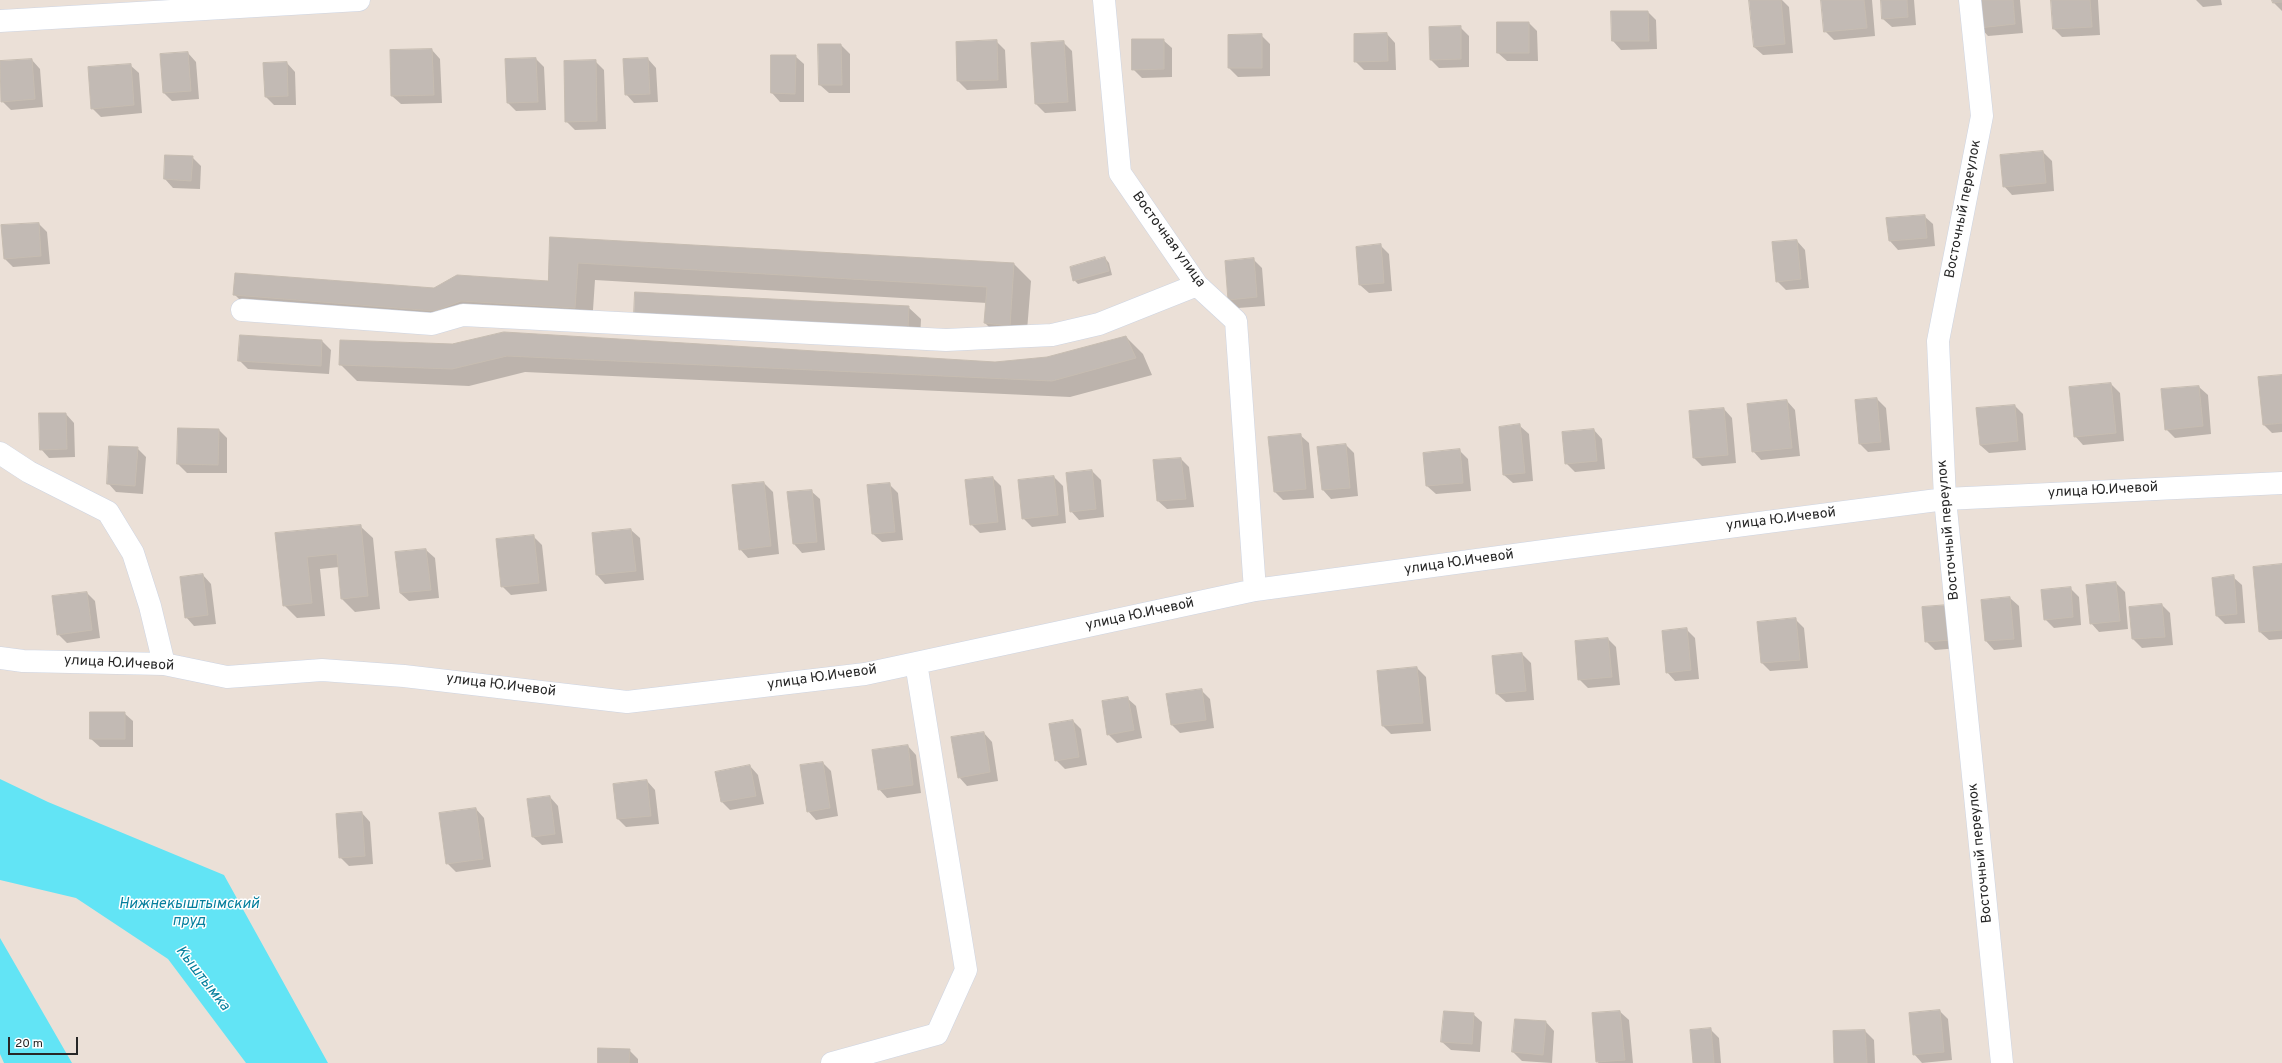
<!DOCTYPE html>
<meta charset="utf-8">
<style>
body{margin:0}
#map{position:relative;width:2282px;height:1063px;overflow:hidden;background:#ebe0d7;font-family:Overpass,sans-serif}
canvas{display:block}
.scale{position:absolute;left:8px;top:1037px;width:70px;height:18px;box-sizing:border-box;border:2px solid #272727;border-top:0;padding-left:5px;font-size:12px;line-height:14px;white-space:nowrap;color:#272727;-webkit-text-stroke:3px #fff;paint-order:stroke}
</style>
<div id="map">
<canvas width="2282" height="1063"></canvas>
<div class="scale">20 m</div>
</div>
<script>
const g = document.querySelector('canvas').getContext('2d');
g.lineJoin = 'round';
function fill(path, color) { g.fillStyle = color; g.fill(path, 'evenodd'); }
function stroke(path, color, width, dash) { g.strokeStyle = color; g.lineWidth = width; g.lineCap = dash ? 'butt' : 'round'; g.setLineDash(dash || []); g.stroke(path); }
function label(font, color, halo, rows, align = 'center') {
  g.font = font + ' Overpass,sans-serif'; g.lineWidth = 3; g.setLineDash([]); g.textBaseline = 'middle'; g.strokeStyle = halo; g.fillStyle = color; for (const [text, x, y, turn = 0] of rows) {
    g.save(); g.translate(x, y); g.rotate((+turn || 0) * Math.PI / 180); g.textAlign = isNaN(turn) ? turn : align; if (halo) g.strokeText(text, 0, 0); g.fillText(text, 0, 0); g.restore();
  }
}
fill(new Path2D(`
 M 0,779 L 48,802 L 224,875 L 328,1063 L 246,1063 L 168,959 L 76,898 L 0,880 Z
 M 0,938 L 72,1063 L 4,1063 L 0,1054 Z`), '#62e4f5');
fill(new Path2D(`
 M 1761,0 L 1782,0 L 1789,7 L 1793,53 L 1763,55 L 1754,47 Z
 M 1822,0 L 1872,0 L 1875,36 L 1834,40 L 1825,31 Z
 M 1882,0 L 1914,0 L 1916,25 L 1892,27 L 1883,19 Z
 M 1977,0 L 2020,0 L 2023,33 L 1988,36 L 1980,27 Z
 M 2052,0 L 2098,0 L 2100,35 L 2062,37 L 2054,29 Z
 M 2196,0 L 2221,0 L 2222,5 L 2203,7 Z
 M 2273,0 L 2282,0 L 2282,11 L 2274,3 Z
 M 1648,12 L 1656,20 L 1657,49 L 1621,50 L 1613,41 Z
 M 1529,23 L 1537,31 L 1538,61 L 1507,61 L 1498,53 Z
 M 1460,27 L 1469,36 L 1469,67 L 1439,68 L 1430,59 Z
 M 1387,34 L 1395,43 L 1396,70 L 1364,70 L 1355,61 Z
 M 1261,35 L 1270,44 L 1270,76 L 1238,77 L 1229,68 L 1229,36 Z
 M 1163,40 L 1172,48 L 1172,77 L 1142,78 L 1133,69 Z
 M 996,41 L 1005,50 L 1007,88 L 967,90 L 958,81 Z
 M 1063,42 L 1072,51 L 1076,111 L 1045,113 L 1036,104 L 1032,44 Z
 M 819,45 L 841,45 L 850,54 L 850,93 L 829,93 L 820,85 Z
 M 432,50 L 440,59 L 442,103 L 401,104 L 392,96 Z
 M 188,53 L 196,62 L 199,99 L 172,101 L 163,92 Z
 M 772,56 L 795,56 L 804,64 L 804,102 L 780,102 L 772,93 Z
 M 536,59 L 544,67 L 546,110 L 516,111 L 508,103 Z
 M 648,59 L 656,68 L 658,102 L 634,103 L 626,94 Z
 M 32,60 L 40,69 L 43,107 L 11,110 L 2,101 L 0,62 Z
 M 596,62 L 604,70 L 606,129 L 575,130 L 566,121 Z
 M 287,63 L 295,72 L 296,105 L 274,105 L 266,97 Z
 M 130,65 L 139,73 L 142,113 L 101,117 L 92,108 Z
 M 2043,152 L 2052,161 L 2054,191 L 2012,195 L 2004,186 Z
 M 192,157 L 201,166 L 200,189 L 173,188 L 165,179 Z
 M 1924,216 L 1933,224 L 1935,246 L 1898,250 L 1890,241 L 1888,219 Z
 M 39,224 L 47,232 L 50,264 L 13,267 L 4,258 Z
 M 551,239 L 1014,264 L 1031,281 L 1026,343 L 1002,340 L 985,323 L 987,303 L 595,280 L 592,325 L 251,311 L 234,294 L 434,289 L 548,282 Z
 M 1797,241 L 1805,250 L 1809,288 L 1786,290 L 1777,281 Z
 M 1380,245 L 1389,254 L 1392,291 L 1369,293 L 1360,285 Z
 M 1105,258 L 1109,263 L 1112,275 L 1078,284 L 1074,280 Z
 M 1253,259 L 1262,268 L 1265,306 L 1238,308 L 1229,300 Z
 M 908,307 L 921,319 L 920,340 L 647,327 Z
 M 241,336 L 322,341 L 331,350 L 329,374 L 248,369 L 239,360 Z
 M 1126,337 L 1143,354 L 1152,375 L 1070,397 L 525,372 L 469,386 L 357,381 L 340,364 L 341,341 L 995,363 L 1047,358 Z
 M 2282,376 L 2282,432 L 2272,433 L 2264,425 Z
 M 2111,384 L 2120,393 L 2124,441 L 2083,445 L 2075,436 Z
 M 2199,387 L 2208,395 L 2211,434 L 2175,438 L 2166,429 L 2162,390 Z
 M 1877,399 L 1886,408 L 1890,450 L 1868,452 L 1860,444 Z
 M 1787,401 L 1795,410 L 1800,456 L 1761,460 L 1753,451 Z
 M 2015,406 L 2023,414 L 2026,450 L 1989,453 L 1980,445 Z
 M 1724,409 L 1732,418 L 1736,463 L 1702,466 L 1694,458 Z
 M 66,414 L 74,423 L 75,457 L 49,458 L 41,449 Z
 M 1520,426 L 1529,434 L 1533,481 L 1513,483 L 1504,475 Z
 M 179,429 L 219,430 L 227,438 L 227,473 L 187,473 L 178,464 Z
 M 1594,430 L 1602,439 L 1605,469 L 1575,472 L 1566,463 Z
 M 1300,435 L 1309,443 L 1314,498 L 1283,500 L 1275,492 Z
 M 1346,445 L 1354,453 L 1358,496 L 1331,499 L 1323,490 L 1318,447 Z
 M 137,448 L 146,457 L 143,494 L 116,492 L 108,483 Z
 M 1459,450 L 1468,459 L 1471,491 L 1436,494 L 1427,486 Z
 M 1181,459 L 1189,467 L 1194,507 L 1167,509 L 1158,501 Z
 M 1092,471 L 1101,480 L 1104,517 L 1079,520 L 1071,511 Z
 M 1054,477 L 1063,486 L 1066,523 L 1032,527 L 1023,518 Z
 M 993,478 L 1001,486 L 1006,530 L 980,533 L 971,524 Z
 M 764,483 L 773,492 L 779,554 L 748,558 L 740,549 Z
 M 889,484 L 898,493 L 903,540 L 882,542 L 873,534 Z
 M 811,491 L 820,499 L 825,550 L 802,553 L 794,544 L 789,493 Z
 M 360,526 L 373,538 L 380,609 L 355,612 L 342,599 L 339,567 L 320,569 L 325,616 L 297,618 L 284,605 L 276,534 Z
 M 631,530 L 640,538 L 644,580 L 605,584 L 597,575 L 593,534 Z
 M 533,536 L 542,545 L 547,591 L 511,595 L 502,586 Z
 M 426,550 L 435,558 L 439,598 L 409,601 L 400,593 Z
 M 2282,565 L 2282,639 L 2269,640 L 2260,632 Z
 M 203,575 L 211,584 L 216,624 L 194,626 L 186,617 Z
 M 2233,577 L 2242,585 L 2245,623 L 2225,624 L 2217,616 Z
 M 2116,583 L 2125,592 L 2128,629 L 2099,632 L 2091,623 Z
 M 2070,588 L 2079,597 L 2081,625 L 2054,628 L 2045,619 Z
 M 87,593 L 95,601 L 100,638 L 67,643 L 58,634 Z
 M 2010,598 L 2019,606 L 2022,647 L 1994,650 L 1986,641 L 1982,601 Z
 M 2162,605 L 2170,613 L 2173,645 L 2142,648 L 2133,639 L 2130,608 Z
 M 1948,606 L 1959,648 L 1935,650 L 1926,641 Z
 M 1795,619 L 1804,628 L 1808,668 L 1770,671 L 1762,663 Z
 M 1687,630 L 1695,638 L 1699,679 L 1675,681 L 1667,672 Z
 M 1608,639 L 1616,647 L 1620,685 L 1588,688 L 1579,679 Z
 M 1522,654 L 1531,663 L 1534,700 L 1506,702 L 1497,694 Z
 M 1417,668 L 1426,677 L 1431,731 L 1391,734 L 1383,726 Z
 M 1201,690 L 1210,699 L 1214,728 L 1180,733 L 1172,725 Z
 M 1127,698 L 1136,706 L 1142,738 L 1117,743 L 1108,734 Z
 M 124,713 L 133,721 L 133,747 L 100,747 L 91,739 Z
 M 1073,721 L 1081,729 L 1087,765 L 1065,769 L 1056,760 Z
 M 984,733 L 992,742 L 998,781 L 967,786 L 959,777 Z
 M 908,746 L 916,755 L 921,793 L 887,798 L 879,789 Z
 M 823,763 L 831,771 L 838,816 L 816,820 L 808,811 Z
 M 750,766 L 758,775 L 764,804 L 730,810 L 722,802 Z
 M 647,781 L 655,790 L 659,824 L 626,827 L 618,819 Z
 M 550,797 L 558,806 L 563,843 L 542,845 L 533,837 L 528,800 Z
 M 476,809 L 484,818 L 491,867 L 456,872 L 447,863 Z
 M 362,813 L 370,822 L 373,864 L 349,866 L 340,857 Z
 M 1940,1011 L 1948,1019 L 1952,1060 L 1922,1063 L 1914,1054 Z
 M 1620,1012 L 1629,1020 L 1633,1063 L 1598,1063 Z
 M 1473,1014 L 1482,1022 L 1480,1052 L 1451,1050 L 1442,1042 Z
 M 1516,1020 L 1546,1022 L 1554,1031 L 1552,1063 L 1522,1061 L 1513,1052 Z
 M 1710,1029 L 1719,1038 L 1721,1063 L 1694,1063 Z
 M 1865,1031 L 1874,1040 L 1875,1063 L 1835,1063 Z
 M 629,1050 L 638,1059 L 638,1063 L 599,1063 Z`), '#0003');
const building = new Path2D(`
 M 1749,0 L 1781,0 L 1785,44 L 1754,47 Z
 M 1821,0 L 1864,0 L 1867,28 L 1824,32 Z
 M 1881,0 L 1907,0 L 1908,17 L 1882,19 Z
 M 1976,0 L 2013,0 L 2015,24 L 1979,28 Z
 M 2051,0 L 2090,0 L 2092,27 L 2053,29 Z
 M 2272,0 L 2282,0 L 2282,2 L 2273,3 Z
 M 1611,11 L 1648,11 L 1649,41 L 1612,41 Z
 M 1497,22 L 1529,22 L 1529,53 L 1497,53 Z
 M 1461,26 L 1461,59 L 1430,60 L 1429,27 Z
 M 1387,33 L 1388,61 L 1354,62 L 1354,34 Z
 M 1262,34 L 1262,68 L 1228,68 L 1228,35 Z
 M 1132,39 L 1164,39 L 1164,69 L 1132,70 Z
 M 997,40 L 998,80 L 957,81 L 956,42 Z
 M 1064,41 L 1068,102 L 1035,104 L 1031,43 Z
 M 818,44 L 841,44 L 842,85 L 819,85 Z
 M 432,49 L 434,95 L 391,96 L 390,50 Z
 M 188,52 L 191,91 L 163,93 L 160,54 Z
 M 771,55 L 796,55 L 795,94 L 771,93 Z
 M 536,58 L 538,102 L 507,103 L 505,59 Z
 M 648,58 L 650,94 L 625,95 L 623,59 Z
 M 32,59 L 35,99 L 1,102 L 0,61 Z
 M 596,60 L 597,121 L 565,122 L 564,61 Z
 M 287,62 L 288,96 L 265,97 L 263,63 Z
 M 131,64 L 134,105 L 91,109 L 88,67 Z
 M 2043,151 L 2046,183 L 2003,187 L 2000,155 Z
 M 165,155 L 193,156 L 191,181 L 164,179 Z
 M 1925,215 L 1927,238 L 1889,241 L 1886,218 Z
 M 39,223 L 41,256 L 4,259 L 1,225 Z
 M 550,237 L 1014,263 L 1010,326 L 984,323 L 987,287 L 578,263 L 575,308 L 461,301 L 435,311 L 233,295 L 235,273 L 434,288 L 457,275 L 548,281 Z
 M 1797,240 L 1801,279 L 1776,282 L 1772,242 Z
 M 1381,244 L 1384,283 L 1359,285 L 1356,247 Z
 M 1105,257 L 1109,271 L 1073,281 L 1070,267 Z
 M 1254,258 L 1257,297 L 1228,300 L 1225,261 Z
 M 635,292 L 909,306 L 908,328 L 634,315 Z
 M 504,332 L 995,362 L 1047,357 L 1126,336 L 1136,358 L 1052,381 L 507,356 L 452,369 L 339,365 L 340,340 L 452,344 Z
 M 240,335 L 322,340 L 321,366 L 238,361 Z
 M 2282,375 L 2282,423 L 2263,425 L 2258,377 Z
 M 2111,383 L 2116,433 L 2074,437 L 2069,387 Z
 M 2199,386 L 2203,426 L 2165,430 L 2161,389 Z
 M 1877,398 L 1881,442 L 1859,444 L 1855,400 Z
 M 1787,400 L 1792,448 L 1752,452 L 1747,404 Z
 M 2015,405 L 2018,441 L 1980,445 L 1976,408 Z
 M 1724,408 L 1728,455 L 1693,458 L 1689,411 Z
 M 39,413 L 66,413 L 67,449 L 40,450 Z
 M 1520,424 L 1525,473 L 1503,475 L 1499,427 Z
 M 178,428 L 219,429 L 218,465 L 177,464 Z
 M 1594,429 L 1597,461 L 1565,464 L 1562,432 Z
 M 1301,434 L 1306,489 L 1274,492 L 1268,437 Z
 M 1346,444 L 1350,488 L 1322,490 L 1317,447 Z
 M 109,446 L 138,447 L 135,486 L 107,484 Z
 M 1460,449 L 1463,483 L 1426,486 L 1423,453 Z
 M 1181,458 L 1186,499 L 1157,501 L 1153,460 Z
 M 1092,470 L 1096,509 L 1070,512 L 1066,473 Z
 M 1054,476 L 1058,515 L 1022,519 L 1018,480 Z
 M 993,477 L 998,522 L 970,525 L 965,480 Z
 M 764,482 L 771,546 L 739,550 L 732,485 Z
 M 890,483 L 895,532 L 872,534 L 867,485 Z
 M 812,490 L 817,542 L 793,544 L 787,492 Z
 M 361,525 L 368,596 L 341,599 L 337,554 L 307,557 L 312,603 L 283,606 L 275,533 Z
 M 631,529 L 636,571 L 596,575 L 592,533 Z
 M 534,535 L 539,583 L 501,587 L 496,539 Z
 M 426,549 L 431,590 L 400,593 L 395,552 Z
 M 2282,564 L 2282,630 L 2259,632 L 2253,567 Z
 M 203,574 L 208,615 L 185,618 L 180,577 Z
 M 2234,575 L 2237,614 L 2216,616 L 2212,578 Z
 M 2116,582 L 2120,621 L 2090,624 L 2086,585 Z
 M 2071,587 L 2073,617 L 2044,620 L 2041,590 Z
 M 87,592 L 92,630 L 57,635 L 52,596 Z
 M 2010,597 L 2014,639 L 1985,641 L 1981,600 Z
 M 2162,604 L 2165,637 L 2132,639 L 2129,607 Z
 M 1948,605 L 1951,640 L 1925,642 L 1922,607 Z
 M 1796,618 L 1800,660 L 1761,663 L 1757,622 Z
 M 1687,628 L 1691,670 L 1666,673 L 1662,631 Z
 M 1608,638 L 1612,677 L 1578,680 L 1575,641 Z
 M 1522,653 L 1526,691 L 1496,694 L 1492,656 Z
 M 1417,667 L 1423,723 L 1382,726 L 1377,671 Z
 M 1202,689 L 1206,720 L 1171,725 L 1166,694 Z
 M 1128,697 L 1134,730 L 1107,735 L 1102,701 Z
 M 90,712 L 125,712 L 125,739 L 90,739 Z
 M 1073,720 L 1079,757 L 1055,761 L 1049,724 Z
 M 984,732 L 990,772 L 958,778 L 951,737 Z
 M 908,745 L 913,785 L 878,790 L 872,750 Z
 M 823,762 L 830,808 L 807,812 L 800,765 Z
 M 750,765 L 756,796 L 721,802 L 715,772 Z
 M 647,780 L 651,816 L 617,819 L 613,784 Z
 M 550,796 L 555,834 L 532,837 L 527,799 Z
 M 476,808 L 483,859 L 446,864 L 439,813 Z
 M 362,812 L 365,856 L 339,858 L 336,814 Z
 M 1940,1010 L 1944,1052 L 1913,1055 L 1909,1013 Z
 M 1444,1011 L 1474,1013 L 1472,1044 L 1441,1042 Z
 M 1620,1011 L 1625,1060 L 1596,1062 L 1592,1013 Z
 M 1515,1019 L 1546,1021 L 1543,1055 L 1512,1052 Z
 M 1711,1028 L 1714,1063 L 1693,1063 L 1690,1030 Z
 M 1865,1030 L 1867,1063 L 1834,1063 L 1833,1031 Z
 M 598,1048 L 630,1049 L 629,1063 L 598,1063 Z`);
fill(building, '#c2bab4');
stroke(building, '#c6bcb1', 1);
const minor = new Path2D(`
 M 1104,0 L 1120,173 L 1197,285 L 1236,321 L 1255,590
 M 1970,0 L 1982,116 L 1938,341 L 1945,499 L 2002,1063
 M 0,21 L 359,0
 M 242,310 L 432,324 L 463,315 L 946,340 L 1052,335 L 1099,324 L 1197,285
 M 0,453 L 29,472 L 108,512 L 133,553 L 150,606 L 164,664
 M 0,658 L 23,661 L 164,664 L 227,677 L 322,670 L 404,676 L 627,702 L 865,674 L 1255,590 L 1566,548 L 1945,499 L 2282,483
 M 832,1063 L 937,1034 L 966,970 L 916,663`);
stroke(minor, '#cdd4e2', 23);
stroke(minor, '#fff', 22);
label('14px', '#272727', '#fff', [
 ["Восточный переулок",1964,209,-79],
 ["Восточная улица",1168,240,54],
 ["улица Ю.Ичевой",2103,491,-3],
 ["улица Ю.Ичевой",1781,520,-7],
 ["Восточный переулок",1949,530,-95],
 ["улица Ю.Ичевой",1459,563,-8],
 ["улица Ю.Ичевой",1140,615,-12],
 ["улица Ю.Ичевой",119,664,3],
 ["улица Ю.Ичевой",822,678,-8],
 ["улица Ю.Ичевой",501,686,7],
 ["Восточный переулок",1981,853,-96]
]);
label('italic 15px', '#057f9d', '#fff', [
 ["Нижнекыштымский",189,905],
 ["пруд",189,922],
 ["Кыштымка",202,979,52]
]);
</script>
